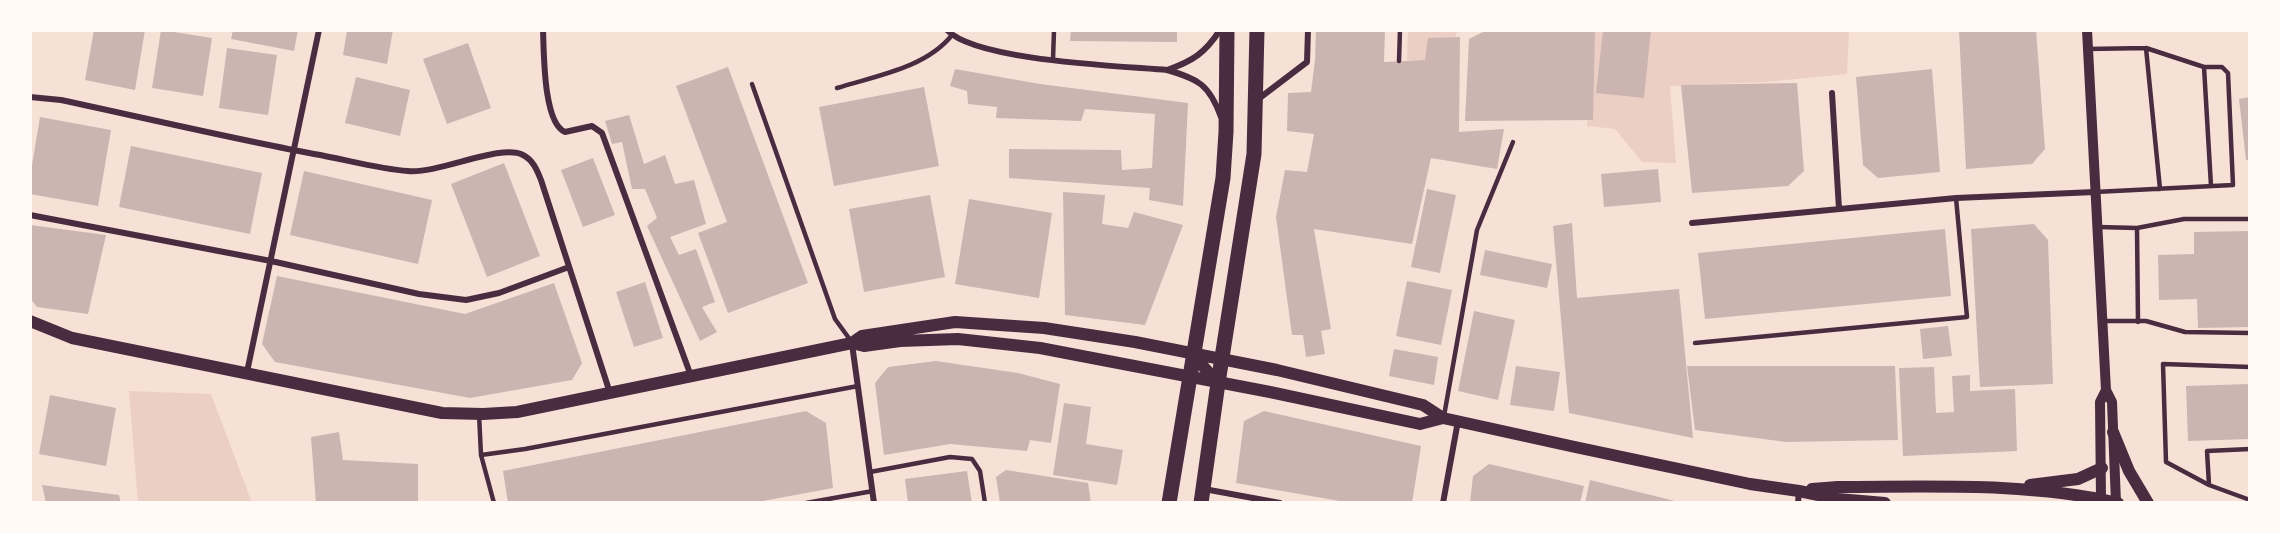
<!DOCTYPE html>
<style>
body{margin:0}
#map{position:relative;width:2280px;height:533px;overflow:hidden;background:#f7e1d7;font-family:Helvetica,sans-serif}
canvas{display:block}
.frame{position:absolute;inset:0;border:32px solid #fffaf5;pointer-events:none}
</style>
<div id="map">
<canvas width="2280" height="533"></canvas>
<div class="frame"></div>
</div>
<script>
const g = document.querySelector('canvas').getContext('2d');
g.lineJoin = 'round';
function fill(path, color) { g.fillStyle = color; g.fill(path, 'evenodd'); }
function stroke(path, color, width, dash) { g.strokeStyle = color; g.lineWidth = width; g.lineCap = dash ? 'butt' : 'round'; g.setLineDash(dash || []); g.stroke(path); }
fill(new Path2D(`
 M 1408,30 L 1466,30 L 1456,33 L 1457,62 L 1407,60 Z
 M 1595,30 L 1849,30 L 1847,74 L 1766,82 L 1670,86 L 1676,163 L 1642,162 L 1615,129 L 1587,126 Z
 M 129,391 L 211,394 L 252,503 L 138,503 Z`), '#ebcfc5');
fill(new Path2D(`
 M 94,30 L 145,30 L 135,90 L 85,80 Z
 M 161,30 L 212,38 L 203,96 L 152,88 Z
 M 233,30 L 298,30 L 294,51 L 231,39 Z
 M 347,30 L 393,30 L 387,64 L 343,55 Z
 M 1071,30 L 1177,30 L 1177,42 L 1070,41 Z
 M 1316,30 L 1385,30 L 1384,62 L 1425,60 L 1428,38 L 1460,37 L 1459,132 L 1504,129 L 1497,169 L 1431,158 L 1412,244 L 1314,229 L 1331,329 L 1321,331 L 1325,354 L 1306,357 L 1303,335 L 1292,335 L 1276,217 L 1285,170 L 1307,172 L 1314,134 L 1287,131 L 1288,93 L 1311,92 L 1315,60 Z
 M 1487,30 L 1595,30 L 1593,120 L 1465,121 L 1469,39 Z
 M 1603,30 L 1651,30 L 1644,98 L 1596,93 Z
 M 1959,30 L 2036,30 L 2045,149 L 2032,164 L 1966,169 Z
 M 468,43 L 491,108 L 447,124 L 423,59 Z
 M 227,48 L 277,55 L 268,115 L 219,108 Z
 M 728,67 L 808,283 L 728,313 L 698,233 L 727,222 L 676,86 Z
 M 955,69 L 1040,84 L 1188,103 L 1183,206 L 1149,200 L 1150,188 L 1009,178 L 1009,149 L 1121,150 L 1122,170 L 1152,168 L 1155,114 L 1085,109 L 1081,121 L 996,118 L 997,107 L 968,104 L 967,91 L 950,86 Z
 M 1932,69 L 1940,172 L 1878,178 L 1863,165 L 1856,77 Z
 M 356,77 L 410,90 L 400,136 L 345,123 Z
 M 1797,83 L 1804,171 L 1788,186 L 1692,193 L 1681,85 Z
 M 924,87 L 939,166 L 834,186 L 819,107 Z
 M 2250,97 L 2250,160 L 2246,160 L 2239,99 Z
 M 629,115 L 644,164 L 665,155 L 675,184 L 694,180 L 706,224 L 670,237 L 679,255 L 696,249 L 715,302 L 702,307 L 717,332 L 700,341 L 647,226 L 657,218 L 645,189 L 632,189 L 622,142 L 612,144 L 605,121 Z
 M 40,117 L 111,130 L 98,206 L 30,194 L 30,177 Z
 M 131,146 L 262,173 L 250,234 L 119,207 Z
 M 593,158 L 615,215 L 583,227 L 561,170 Z
 M 504,163 L 540,256 L 487,277 L 451,184 Z
 M 1658,169 L 1661,202 L 1604,207 L 1601,174 Z
 M 304,171 L 432,200 L 418,264 L 290,235 Z
 M 1427,189 L 1456,195 L 1440,273 L 1411,267 Z
 M 1063,192 L 1105,195 L 1102,224 L 1128,228 L 1134,212 L 1183,225 L 1145,325 L 1065,315 Z
 M 930,195 L 945,277 L 864,292 L 849,209 Z
 M 969,199 L 1052,213 L 1039,298 L 955,284 Z
 M 1572,223 L 1577,298 L 1679,289 L 1693,438 L 1569,413 L 1553,226 Z
 M 2034,224 L 2048,240 L 2053,384 L 1980,387 L 1971,229 Z
 M 30,225 L 106,235 L 88,314 L 37,307 L 30,298 Z
 M 1945,229 L 1951,296 L 1705,319 L 1698,253 Z
 M 2250,231 L 2250,327 L 2198,328 L 2197,299 L 2159,300 L 2158,255 L 2194,254 L 2194,232 Z
 M 1485,250 L 1552,264 L 1547,288 L 1480,275 Z
 M 277,276 L 465,314 L 554,283 L 582,363 L 572,380 L 470,398 L 275,362 L 262,344 Z
 M 1407,281 L 1452,290 L 1441,345 L 1396,336 Z
 M 645,282 L 663,338 L 634,347 L 616,292 Z
 M 1474,311 L 1515,320 L 1498,400 L 1458,391 Z
 M 1948,326 L 1952,356 L 1923,359 L 1920,329 Z
 M 1394,349 L 1438,357 L 1434,385 L 1389,376 Z
 M 936,361 L 1018,373 L 1060,384 L 1051,443 L 1030,440 L 1027,451 L 950,444 L 884,455 L 875,383 L 888,367 Z
 M 1516,366 L 1560,372 L 1554,411 L 1510,405 Z
 M 1687,366 L 1895,366 L 1898,440 L 1786,442 L 1695,430 Z
 M 1934,367 L 1936,413 L 1954,412 L 1952,376 L 1970,375 L 1970,391 L 2015,389 L 2017,451 L 1903,456 L 1899,368 Z
 M 2250,384 L 2250,439 L 2188,441 L 2186,386 Z
 M 50,395 L 116,408 L 106,466 L 39,454 Z
 M 1064,403 L 1091,407 L 1086,444 L 1123,450 L 1117,485 L 1053,475 Z
 M 806,411 L 826,423 L 833,488 L 752,503 L 508,503 L 503,471 Z
 M 1264,411 L 1421,446 L 1412,503 L 1351,503 L 1236,483 L 1244,421 Z
 M 339,432 L 343,460 L 418,464 L 418,503 L 316,503 L 311,437 Z
 M 1489,464 L 1584,486 L 1580,503 L 1470,503 L 1473,476 Z
 M 1006,470 L 1088,483 L 1091,503 L 1000,503 L 996,477 Z
 M 967,471 L 972,503 L 908,503 L 905,479 Z
 M 1590,480 L 1679,502 L 1679,503 L 1585,503 Z
 M 42,485 L 119,495 L 121,503 L 46,503 Z`), '#ccb4b1');
stroke(new Path2D(`
 M 2146,48 L 2204,67 L 2211,186
 M 2088,49 L 2146,48 L 2160,189
 M 1053,60 L 1054,30
 M 1399,61 L 1400,30
 M 752,84 L 835,319 L 851,341
 M 837,88 C 875,76 926,68 952,35
 M 2095,192 L 2233,185 L 2228,73 L 2222,67 L 2204,67
 M 2098,227 L 2137,228 L 2184,219 L 2250,219
 M 2137,228 L 2138,322
 M 2102,321 L 2146,321 L 2185,332 L 2250,333
 M 1695,343 L 1967,317 L 1956,198
 M 479,414 L 481,455 L 525,449 L 858,386
 M 1444,416 L 1477,230 L 1513,142
 M 2250,449 L 2207,451 L 2209,485 L 2250,500
 M 481,455 L 494,503
 M 870,472 L 950,457 L 972,459 L 980,471 L 985,503
 M 2209,485 L 2166,462 L 2163,364 L 2250,367
 M 806,503 L 873,491`), '#4a2c40', 4.5);
stroke(new Path2D(`
 M 543,30 C 544,51 543,123 565,132 L 592,126 L 602,133 L 691,376
 M 947,30 C 976,61 1122,66 1167,70 C 1198,79 1209,84 1221,117
 M 1167,70 C 1193,61 1205,53 1220,30
 M 1832,93 L 1839,209
 M 30,97 L 61,100 C 145,118 229,138 314,154 C 344,159 378,169 408,171 C 439,174 501,143 523,155 C 533,160 537,170 541,180 L 610,393
 M 1257,100 L 1307,62 L 1308,30
 M 30,215 L 271,261 L 419,294 L 466,300 L 499,293 L 569,267
 M 1692,223 L 1956,198 L 2095,192
 M 852,344 L 874,503
 M 247,372 L 319,30
 M 1204,489 L 1280,503
 M 1443,503 L 1458,421
 M 1798,503 L 1799,491`), '#4a2c40', 6);
stroke(new Path2D(`
 M 2087,30 L 2106,390 L 2112,402 L 2116,503
 M 2101,499 L 2100,402 L 2106,390`), '#4a2c40', 10);
stroke(new Path2D(`
 M 30,321 L 72,338 L 442,413 L 483,414 L 517,412 L 852,343 L 864,346 L 900,341 L 958,339 L 1040,348 L 1270,392 L 1420,424 L 1443,418
 M 852,343 L 862,336 L 955,322 L 1044,328 L 1135,342 L 1277,370 L 1423,405 L 1443,418 L 1575,447 L 1750,484 L 1799,491 L 1838,499 L 1885,503
 M 1192,354 L 1218,383
 M 2113,432 L 2129,471 L 2148,503
 M 2030,485 L 2078,479 L 2102,468
 M 1812,489 L 1838,487 C 1931,487 2027,482 2118,503`), '#4a2c40', 12);
stroke(new Path2D(`
 M 1169,503 L 1223,178 L 1226,132 L 1227,30
 M 1201,503 L 1218,383 L 1254,154 L 1257,30`), '#4a2c40', 15);
</script>
